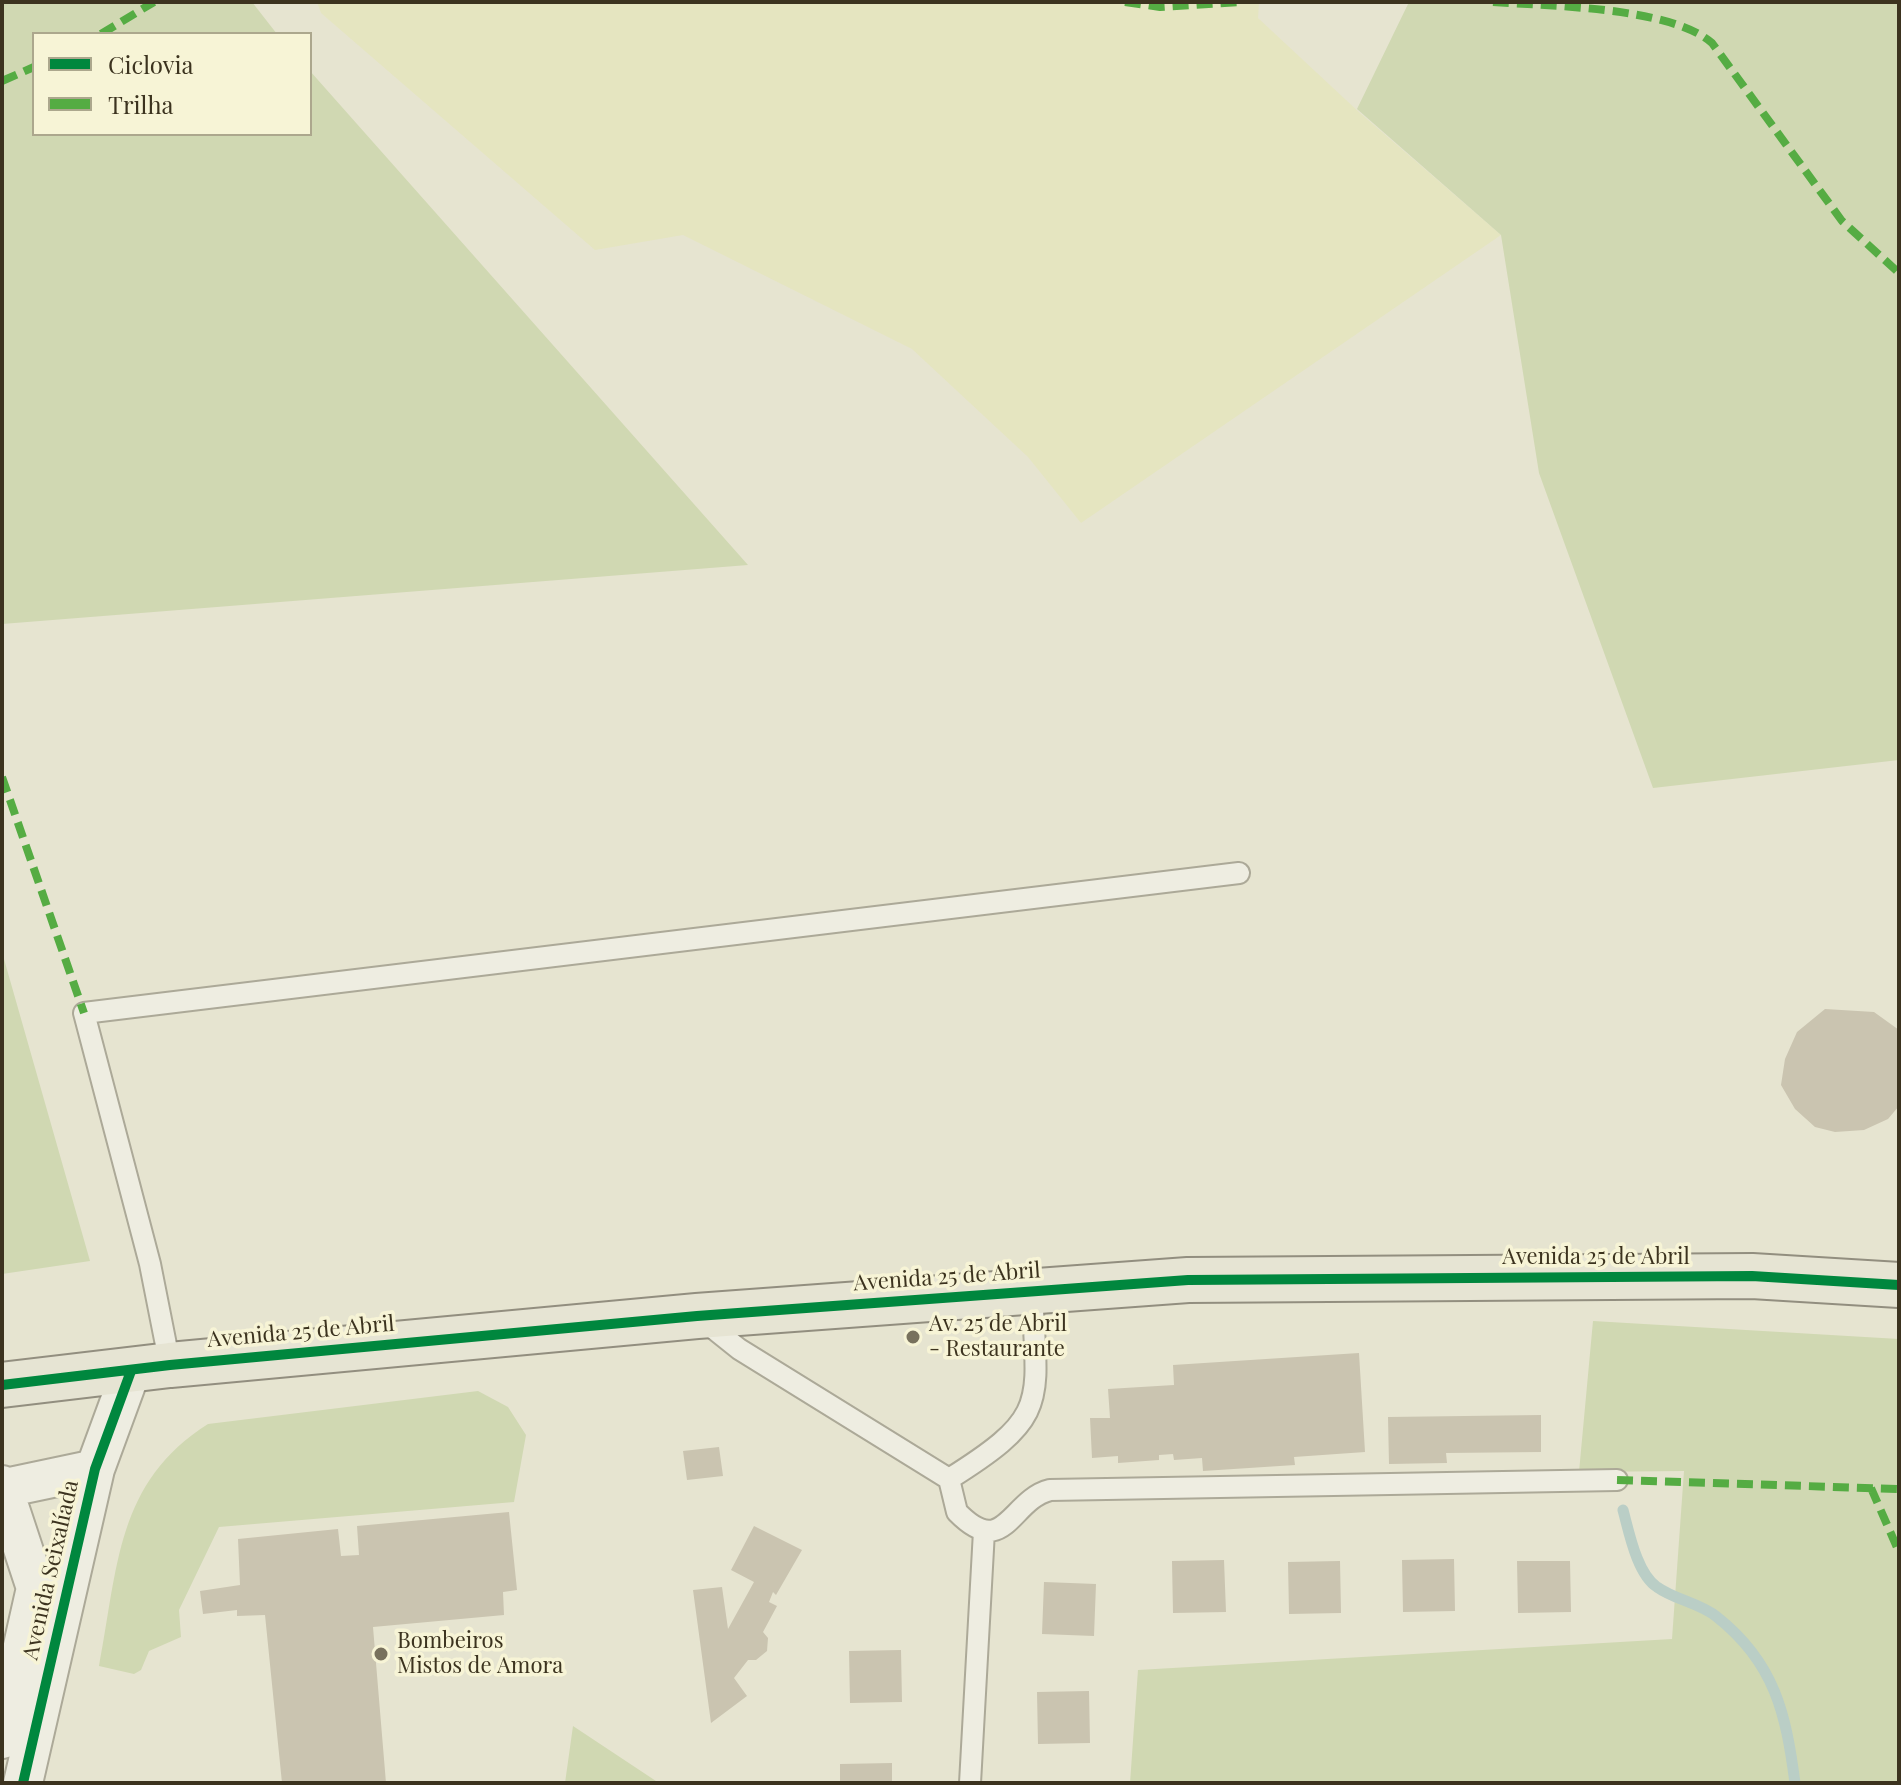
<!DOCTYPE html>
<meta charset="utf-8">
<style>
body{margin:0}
#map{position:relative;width:1901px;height:1785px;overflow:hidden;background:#e6e4d0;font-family:"Playfair Display",serif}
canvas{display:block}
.frame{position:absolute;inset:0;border:4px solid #3c331f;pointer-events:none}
.legend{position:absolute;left:32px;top:32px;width:280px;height:104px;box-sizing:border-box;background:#f7f4d6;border:2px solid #aca78d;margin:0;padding:10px 14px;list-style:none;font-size:24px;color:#3c331f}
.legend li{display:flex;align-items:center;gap:16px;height:40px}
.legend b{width:40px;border:2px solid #aca78d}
</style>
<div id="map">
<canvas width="1901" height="1785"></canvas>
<div class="frame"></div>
<ul class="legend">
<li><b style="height:10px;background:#00873e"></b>Ciclovia</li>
<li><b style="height:10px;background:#55ac43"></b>Trilha</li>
</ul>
</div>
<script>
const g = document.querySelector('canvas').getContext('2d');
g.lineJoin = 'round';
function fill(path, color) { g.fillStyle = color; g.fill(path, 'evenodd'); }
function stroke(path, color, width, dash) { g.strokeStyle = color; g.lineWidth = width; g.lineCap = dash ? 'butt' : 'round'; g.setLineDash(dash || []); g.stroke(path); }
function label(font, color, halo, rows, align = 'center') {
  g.font = font + ' "Playfair Display",serif'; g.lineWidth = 7; g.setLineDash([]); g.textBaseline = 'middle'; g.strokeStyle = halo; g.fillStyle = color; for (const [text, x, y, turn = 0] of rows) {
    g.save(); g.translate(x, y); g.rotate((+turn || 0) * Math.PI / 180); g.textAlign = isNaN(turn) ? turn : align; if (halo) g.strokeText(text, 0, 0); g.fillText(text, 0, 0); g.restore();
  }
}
fill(new Path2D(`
 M 317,2 L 1259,2 L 1258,18 L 1360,113 L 1501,235 L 1081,523 L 1028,457 L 912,349 L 683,235 L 595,250 L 321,13 Z`), '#e5e5c0');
fill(new Path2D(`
 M 2,2 L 252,2 L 277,34 L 34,34 L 34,134 L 310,134 L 310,71 L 748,565 L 2,624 Z
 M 1409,2 L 1899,2 L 1899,760 L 1653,788 L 1539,473 L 1501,235 L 1357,109 Z
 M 2,952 L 90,1261 L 2,1274 Z
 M 1593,1321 L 1899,1339 L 1899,1783 L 1130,1783 L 1138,1670 L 1672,1639 L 1684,1471 L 1579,1472 Z
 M 478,1391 L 508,1407 L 526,1435 L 514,1502 L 219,1527 L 179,1610 L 181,1637 L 149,1651 L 141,1670 L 134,1674 L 99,1666 C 118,1568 116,1482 208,1424 Z
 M 573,1726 L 659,1783 L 565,1783 Z`), '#d0d8b2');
stroke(new Path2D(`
 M 1623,1510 C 1629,1532 1637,1574 1657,1587 C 1675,1600 1700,1603 1717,1617 C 1775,1663 1786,1714 1795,1783`), '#bacec6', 11);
fill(new Path2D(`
 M 1825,1009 L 1874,1012 L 1899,1030 L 1899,1106 L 1888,1119 L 1864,1130 L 1835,1132 L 1815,1127 L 1795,1109 L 1781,1085 L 1785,1059 L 1797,1032 Z
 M 1359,1353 L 1365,1452 L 1294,1457 L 1295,1465 L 1203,1471 L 1202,1458 L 1174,1460 L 1173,1454 L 1159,1455 L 1159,1460 L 1118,1463 L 1118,1456 L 1092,1458 L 1090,1418 L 1110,1418 L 1108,1389 L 1174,1385 L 1173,1365 Z
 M 1541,1415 L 1541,1452 L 1446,1453 L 1447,1463 L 1389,1464 L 1388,1417 Z
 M 719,1447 L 723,1476 L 687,1480 L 683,1451 Z
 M 509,1512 L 517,1590 L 503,1592 L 504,1615 L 373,1627 L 386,1783 L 282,1783 L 265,1615 L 237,1616 L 237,1610 L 203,1614 L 200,1591 L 240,1585 L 238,1539 L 338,1529 L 341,1556 L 359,1555 L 357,1526 Z
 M 754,1526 L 802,1550 L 776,1595 L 773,1592 L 769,1602 L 777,1606 L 763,1632 L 768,1638 L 767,1651 L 756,1660 L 748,1660 L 734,1678 L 747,1696 L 711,1723 L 693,1590 L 722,1587 L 728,1629 L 754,1582 L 731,1570 Z
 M 1454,1559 L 1455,1611 L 1403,1612 L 1402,1560 Z
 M 1224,1560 L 1226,1612 L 1173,1613 L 1172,1561 Z
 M 1340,1561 L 1341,1613 L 1289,1614 L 1288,1562 Z
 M 1517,1561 L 1570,1561 L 1571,1612 L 1518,1613 Z
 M 1044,1582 L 1096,1584 L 1094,1636 L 1042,1634 Z
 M 901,1650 L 902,1702 L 850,1703 L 849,1651 Z
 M 1089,1691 L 1090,1743 L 1038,1744 L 1037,1692 Z
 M 892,1763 L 892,1783 L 840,1783 L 840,1764 Z`), '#cac4b0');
const lane = new Path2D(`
 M 704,1321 L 739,1349 L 949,1479 L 957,1512 C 1005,1561 1010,1500 1050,1490 L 1617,1480
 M 170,1365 L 150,1264 L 84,1013 L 1239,873
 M 949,1479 C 1051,1415 1037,1404 1032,1291
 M 970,1783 L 984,1531`);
const street = new Path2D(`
 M 2,1485 L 36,1588 L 2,1739
 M 5,1488 L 95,1469
 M 23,1783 L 95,1469 L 131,1371`);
const primary = new Path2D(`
 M 2,1385 L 170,1365 L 697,1316 L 1188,1280 L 1752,1276 L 1899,1285`);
stroke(lane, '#aca998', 24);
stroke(street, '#aca998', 42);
stroke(primary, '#928e7f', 48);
stroke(lane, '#eeede1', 20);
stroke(street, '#eeede1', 38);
stroke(primary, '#e6e4d3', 44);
stroke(new Path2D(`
 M 1125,2 L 1160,7 L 1239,2
 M 1493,2 C 1549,6 1671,7 1712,43 L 1842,221 L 1899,273
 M 101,34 L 154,2
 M 2,81 L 34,67
 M 2,777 L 84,1013
 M 1617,1480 L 1899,1489
 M 1871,1488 L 1899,1552`), '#55ac43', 8, [16, 8]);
stroke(new Path2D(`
 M 2,1385 L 170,1365 L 697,1316 L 1188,1280 L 1752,1276 L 1899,1285
 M 23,1783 L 95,1469 L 131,1371`), '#00873e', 10);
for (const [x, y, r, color] of [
 [913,1337,8,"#78715d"],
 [381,1654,8,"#78715d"]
]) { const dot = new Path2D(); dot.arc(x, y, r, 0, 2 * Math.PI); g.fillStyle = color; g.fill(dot); stroke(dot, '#f7f4d6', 3); }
label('22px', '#3c331f', '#f7f4d6', [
 ["Avenida 25 de Abril",1596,1257],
 ["Avenida 25 de Abril",947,1277,-4],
 ["Avenida 25 de Abril",301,1332,-5],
 ["Avenida Seixalíada",51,1570,-77]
]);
label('22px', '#3c331f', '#f7f4d6', [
 ["Av. 25 de Abril",929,1324],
 ["- Restaurante",929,1349],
 ["Bombeiros",397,1641],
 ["Mistos de Amora",397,1666]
], 'left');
</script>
